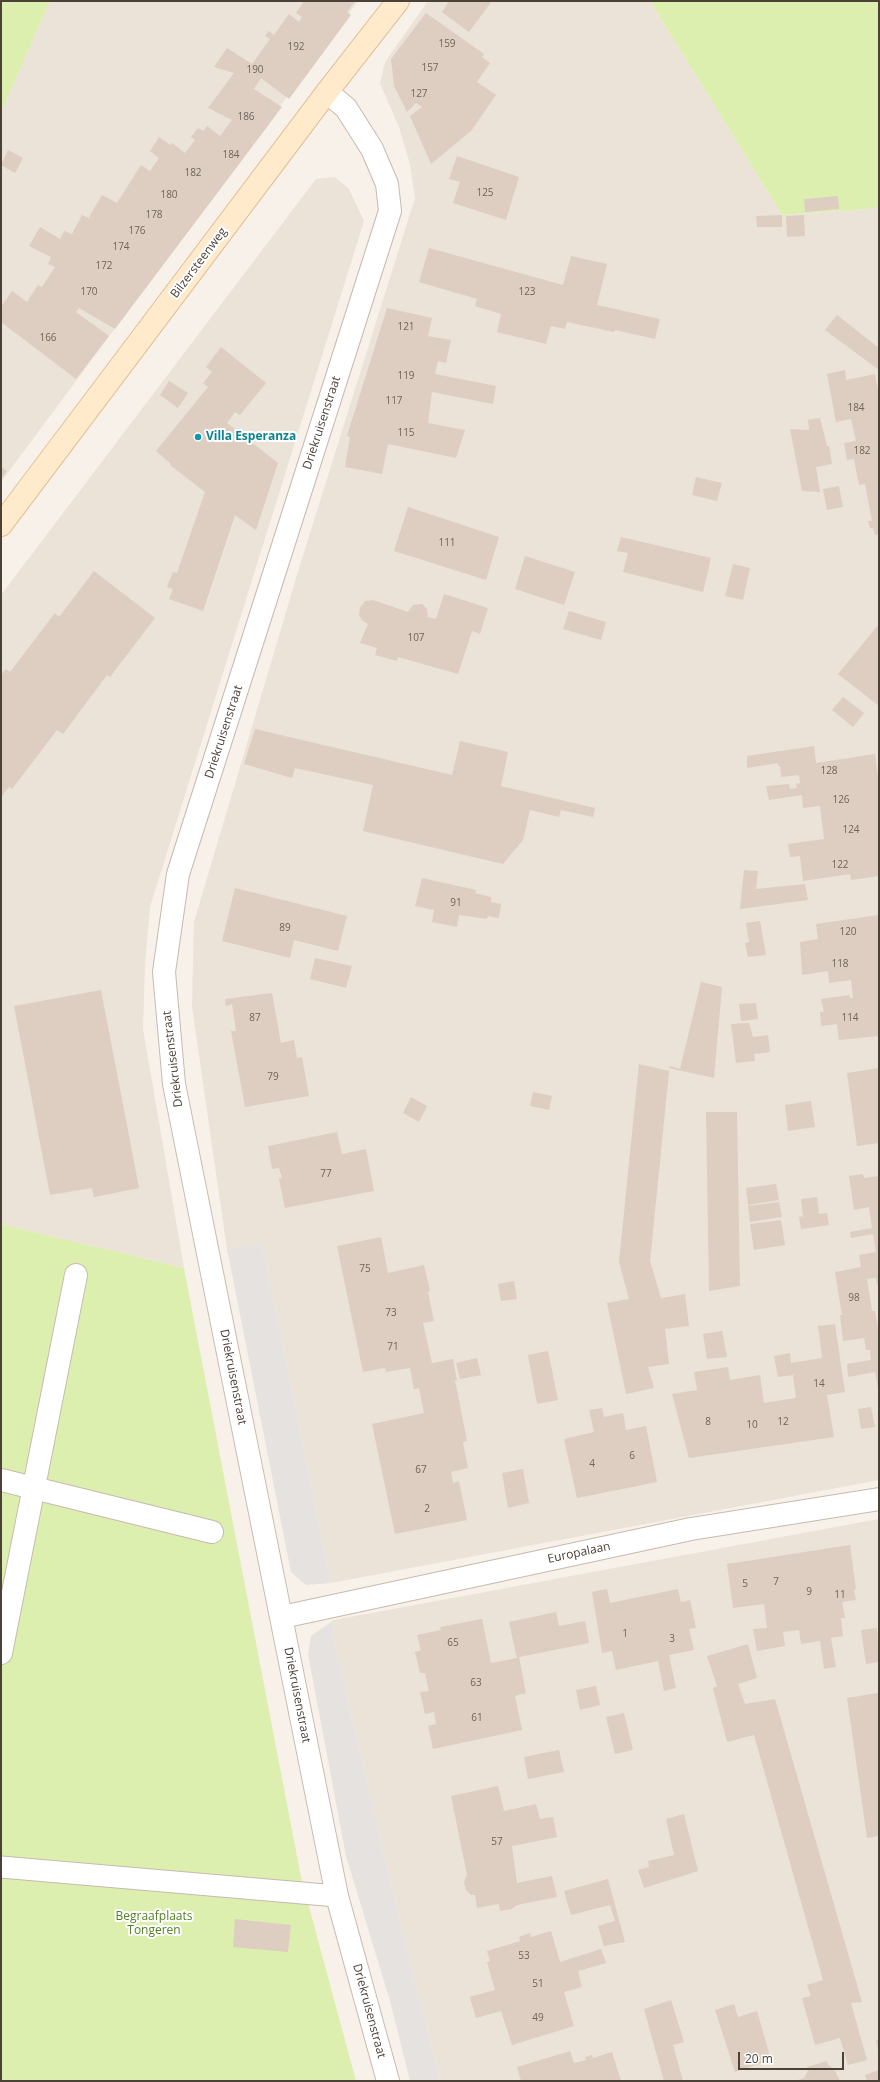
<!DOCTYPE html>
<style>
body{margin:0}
#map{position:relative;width:880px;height:2082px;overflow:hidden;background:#f7f1ea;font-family:"Open Sans",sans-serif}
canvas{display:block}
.frame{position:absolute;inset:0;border:2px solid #4c4137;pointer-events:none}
.scale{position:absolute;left:738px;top:2052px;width:106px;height:18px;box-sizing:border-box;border:2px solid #4c4137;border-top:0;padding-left:5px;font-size:12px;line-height:14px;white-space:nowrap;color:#4c4137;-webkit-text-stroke:3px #fff;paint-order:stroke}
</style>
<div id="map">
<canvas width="880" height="2082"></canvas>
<div class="frame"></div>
<div class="scale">20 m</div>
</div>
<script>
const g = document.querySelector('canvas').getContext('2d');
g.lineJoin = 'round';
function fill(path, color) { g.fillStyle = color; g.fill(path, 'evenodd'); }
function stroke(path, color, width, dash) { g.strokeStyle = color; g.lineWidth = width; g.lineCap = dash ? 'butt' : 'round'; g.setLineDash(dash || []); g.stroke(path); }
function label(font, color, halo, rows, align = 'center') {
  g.font = font + ' "Open Sans",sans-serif'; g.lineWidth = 4; g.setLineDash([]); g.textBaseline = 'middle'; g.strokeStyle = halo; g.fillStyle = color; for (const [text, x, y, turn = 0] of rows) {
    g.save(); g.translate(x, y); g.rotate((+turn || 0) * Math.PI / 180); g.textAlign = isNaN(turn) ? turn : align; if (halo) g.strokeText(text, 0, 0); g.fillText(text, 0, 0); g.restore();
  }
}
fill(new Path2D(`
 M 50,1 L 358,1 L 1,482 L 1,113 Z
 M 428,1 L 650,1 L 782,215 L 879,208 L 879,1480 L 331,1583 L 262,1244 L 227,1249 L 192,1007 L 194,922 L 300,565 L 415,198 L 410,164 L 399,127 L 380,83 L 385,62 Z
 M 335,177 L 349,189 L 364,221 L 150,907 L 145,964 L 143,1029 L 184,1268 L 1,1224 L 1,595 L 316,179 Z
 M 879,1519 L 879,2081 L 440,2081 L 406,1947 L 333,1637 L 334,1620 Z`), '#ebe2d8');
fill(new Path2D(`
 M 1,1 L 50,1 L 1,113 Z
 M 650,1 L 879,1 L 879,208 L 782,215 Z
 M 1,1224 L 184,1268 L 301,1877 L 356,2081 L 1,2081 Z`), '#dcefaf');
fill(new Path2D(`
 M 262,1244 L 331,1583 L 306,1585 L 291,1572 L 227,1249 Z
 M 334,1620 L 333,1637 L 406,1947 L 440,2081 L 410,2081 L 390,2001 L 346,1856 L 308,1654 L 311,1636 Z`), '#e5e2df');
fill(new Path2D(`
 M 304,1 L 355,1 L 347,12 L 351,15 L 289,99 L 261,78 L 254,89 L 282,107 L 115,329 L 79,308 L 76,312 L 109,336 L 76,379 L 1,322 L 1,307 L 12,291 L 27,302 L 38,285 L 42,287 L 55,267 L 48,264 L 51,257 L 29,246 L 40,227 L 60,239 L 64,231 L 72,234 L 82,215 L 91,219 L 89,217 L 102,195 L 117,203 L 141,165 L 150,171 L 159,158 L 150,151 L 159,137 L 170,145 L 172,143 L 185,153 L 195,140 L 191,137 L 198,128 L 204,131 L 207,126 L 220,136 L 232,120 L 208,108 L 234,73 L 214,67 L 227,48 L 252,64 L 270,39 L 265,36 L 269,31 L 274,35 L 289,14 L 299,22 L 302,17 L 296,13 Z
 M 449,1 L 492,1 L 469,32 L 442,12 Z
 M 426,13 L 484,54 L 482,57 L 490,63 L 477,82 L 496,95 L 471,131 L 431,164 L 410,116 L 422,107 L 416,103 L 407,112 L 394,86 L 391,59 Z
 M 8,150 L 23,158 L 15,173 L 1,165 Z
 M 457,156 L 519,177 L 506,220 L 453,203 L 460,182 L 449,179 Z
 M 838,196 L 839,209 L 805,212 L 804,199 Z
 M 782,215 L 782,227 L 757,227 L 756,216 Z
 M 804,215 L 805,236 L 787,237 L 786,216 Z
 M 429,248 L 563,285 L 571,256 L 607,264 L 597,305 L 660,319 L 655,339 L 615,330 L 614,332 L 567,322 L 565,329 L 551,326 L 546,344 L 497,332 L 501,314 L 475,306 L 477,299 L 419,282 Z
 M 387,308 L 432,318 L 428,336 L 451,340 L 446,363 L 438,361 L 435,374 L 496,386 L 493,404 L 432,392 L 428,423 L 465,430 L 456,458 L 388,444 L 382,474 L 345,467 L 350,437 L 347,436 Z
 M 837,315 L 879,348 L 879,370 L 825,330 Z
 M 221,347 L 266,383 L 240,415 L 235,412 L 227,423 L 278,463 L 256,530 L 235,515 L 203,611 L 169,599 L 173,589 L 167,587 L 173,572 L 177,573 L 205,492 L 170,465 L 171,464 L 156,451 L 208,387 L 203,383 L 212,372 L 206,367 Z
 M 845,370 L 846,380 L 875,374 L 879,396 L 879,534 L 875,535 L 873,528 L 870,528 L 868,521 L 872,521 L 865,484 L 859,485 L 854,459 L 847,460 L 844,443 L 856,441 L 851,419 L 836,422 L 827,374 Z
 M 169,381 L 188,393 L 178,408 L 160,395 Z
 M 820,418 L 827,446 L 829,446 L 832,464 L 816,467 L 820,492 L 802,491 L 790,429 L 809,430 L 808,420 Z
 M 1,467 L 7,471 L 1,479 Z
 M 696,477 L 722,483 L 717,501 L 692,495 Z
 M 839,486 L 843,507 L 827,510 L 823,489 Z
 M 408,507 L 499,537 L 486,580 L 394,551 Z
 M 621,537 L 711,558 L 703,592 L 623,572 L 628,553 L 617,551 Z
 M 525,556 L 575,572 L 564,605 L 515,589 Z
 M 733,564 L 750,568 L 743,600 L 725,596 Z
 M 94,571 L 155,618 L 110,677 L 107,675 L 63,734 L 57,730 L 12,789 L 9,787 L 1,797 L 1,675 L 6,669 L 10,672 L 55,613 L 59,617 Z
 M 444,594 L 488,608 L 480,634 L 472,631 L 458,674 L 398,657 L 397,661 L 375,655 L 377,648 L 360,643 L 368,624 L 362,620 L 359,615 L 360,608 L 365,601 L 373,600 L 408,612 L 413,605 L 422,604 L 427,609 L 428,617 L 436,619 Z
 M 569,611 L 606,622 L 601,640 L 563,629 Z
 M 879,624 L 879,706 L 838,674 Z
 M 843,697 L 864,713 L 853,727 L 832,710 Z
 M 255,729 L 452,775 L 460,741 L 508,752 L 501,786 L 595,808 L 593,817 L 561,810 L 559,817 L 530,810 L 523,840 L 503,864 L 363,831 L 373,785 L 295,768 L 292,778 L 244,764 Z
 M 814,746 L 816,763 L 875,754 L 879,785 L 879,876 L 851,880 L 850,874 L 803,881 L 800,856 L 790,857 L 788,844 L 824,839 L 820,806 L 803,808 L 802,795 L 769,800 L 766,786 L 789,784 L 790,789 L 797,788 L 796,784 L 800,783 L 799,775 L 781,777 L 780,766 L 778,766 L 778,763 L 747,768 L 747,756 Z
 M 744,870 L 758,871 L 756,889 L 805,884 L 808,900 L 740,909 Z
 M 422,878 L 476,890 L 475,893 L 491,897 L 491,902 L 501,904 L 499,918 L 488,916 L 487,919 L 459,915 L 457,927 L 432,922 L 434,910 L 415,906 Z
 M 235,888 L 347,916 L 338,951 L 294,940 L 290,958 L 222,941 Z
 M 879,915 L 879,1036 L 839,1040 L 837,1024 L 821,1026 L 820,1012 L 824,1012 L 821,999 L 849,995 L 850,998 L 853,998 L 851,980 L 829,983 L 828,971 L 802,975 L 800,942 L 818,939 L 816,924 Z
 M 760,921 L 766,955 L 748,957 L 745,943 L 749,942 L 746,923 Z
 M 315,958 L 352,966 L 346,988 L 310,979 Z
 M 701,982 L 722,987 L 714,1078 L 669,1068 L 670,1066 L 680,1069 Z
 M 101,990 L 139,1188 L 94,1197 L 92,1188 L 50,1195 L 14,1006 Z
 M 272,993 L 281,1043 L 294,1040 L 297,1058 L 302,1057 L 309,1096 L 245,1107 L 231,1031 L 236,1031 L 232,1004 L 226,1006 L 225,999 Z
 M 756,1003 L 758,1019 L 741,1021 L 739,1004 Z
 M 749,1023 L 753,1037 L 768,1035 L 770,1052 L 754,1054 L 755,1061 L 736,1063 L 731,1024 Z
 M 639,1064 L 669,1071 L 650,1261 L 661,1298 L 685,1294 L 689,1326 L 665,1329 L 669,1364 L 648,1367 L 654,1388 L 626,1394 L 607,1303 L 629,1299 L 619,1262 Z
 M 879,1068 L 879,1143 L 857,1146 L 847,1073 Z
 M 533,1092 L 552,1096 L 549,1110 L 530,1106 Z
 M 411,1097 L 427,1106 L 419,1122 L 403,1113 Z
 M 811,1101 L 815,1127 L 788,1131 L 785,1105 Z
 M 706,1112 L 737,1112 L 740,1286 L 709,1291 Z
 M 337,1132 L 342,1154 L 366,1149 L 374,1191 L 285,1208 L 279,1179 L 282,1178 L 279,1168 L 272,1169 L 268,1146 Z
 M 863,1174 L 864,1178 L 879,1176 L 879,1285 L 877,1285 L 876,1278 L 867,1279 L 872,1311 L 875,1311 L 879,1334 L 879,1393 L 875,1372 L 848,1377 L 847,1364 L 871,1360 L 870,1350 L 866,1350 L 864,1338 L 843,1341 L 840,1315 L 842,1315 L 835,1272 L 861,1267 L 859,1255 L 876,1252 L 873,1234 L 851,1238 L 850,1232 L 872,1228 L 869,1207 L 854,1210 L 849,1176 Z
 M 776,1184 L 779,1200 L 748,1205 L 746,1188 Z
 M 817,1197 L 819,1214 L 827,1213 L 829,1225 L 801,1229 L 799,1217 L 803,1216 L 801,1199 Z
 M 779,1202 L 782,1217 L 750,1222 L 748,1206 Z
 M 781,1220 L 785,1245 L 754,1250 L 750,1224 Z
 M 381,1237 L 388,1273 L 424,1265 L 430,1291 L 428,1292 L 434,1321 L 423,1323 L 432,1363 L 453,1359 L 457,1380 L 455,1380 L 467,1441 L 463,1442 L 468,1468 L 451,1472 L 453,1483 L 459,1481 L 467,1520 L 395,1534 L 372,1424 L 424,1413 L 419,1388 L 414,1389 L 410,1368 L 386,1372 L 385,1368 L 363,1372 L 337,1246 Z
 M 514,1281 L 517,1299 L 501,1301 L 498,1284 Z
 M 835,1324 L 845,1392 L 827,1395 L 834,1437 L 689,1458 L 672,1394 L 697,1390 L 694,1372 L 728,1367 L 730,1380 L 760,1375 L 764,1403 L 796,1398 L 793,1375 L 778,1377 L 774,1356 L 790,1353 L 791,1363 L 822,1358 L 818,1326 Z
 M 722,1331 L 727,1357 L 707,1359 L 703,1334 Z
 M 548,1351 L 558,1400 L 537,1404 L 528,1355 Z
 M 477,1358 L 481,1375 L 460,1379 L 456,1363 Z
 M 871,1407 L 875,1427 L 861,1429 L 858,1409 Z
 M 602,1408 L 604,1417 L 623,1413 L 626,1430 L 646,1426 L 657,1482 L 577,1498 L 564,1439 L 594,1432 L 589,1410 Z
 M 523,1469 L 529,1503 L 508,1508 L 502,1473 Z
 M 850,1545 L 856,1589 L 854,1590 L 856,1600 L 842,1602 L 845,1618 L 841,1618 L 843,1636 L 831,1638 L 836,1667 L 824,1669 L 820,1641 L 801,1644 L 799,1630 L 783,1632 L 785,1646 L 757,1651 L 753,1629 L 767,1628 L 764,1604 L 733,1608 L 727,1564 Z
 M 607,1589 L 610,1603 L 678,1589 L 681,1602 L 690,1600 L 696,1628 L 689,1629 L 694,1650 L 669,1655 L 676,1688 L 664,1691 L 658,1661 L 616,1670 L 612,1651 L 602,1653 L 592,1592 Z
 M 556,1612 L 559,1626 L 585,1621 L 589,1643 L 519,1657 L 526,1693 L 515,1696 L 522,1730 L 433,1749 L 428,1726 L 436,1724 L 434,1712 L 425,1714 L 420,1692 L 429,1691 L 425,1673 L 420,1673 L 415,1652 L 421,1650 L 417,1635 L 441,1630 L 440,1627 L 482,1619 L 491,1663 L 517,1658 L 509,1622 Z
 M 877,1628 L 879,1662 L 866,1664 L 861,1630 Z
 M 748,1644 L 757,1678 L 738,1684 L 745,1704 L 775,1699 L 862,2002 L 851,2003 L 867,2060 L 848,2065 L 840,2038 L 815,2045 L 802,1998 L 811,1996 L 807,1985 L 823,1980 L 754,1735 L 727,1742 L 713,1688 L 717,1686 L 707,1656 Z
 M 596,1686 L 600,1705 L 580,1710 L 576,1690 Z
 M 878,1693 L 879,1836 L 867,1838 L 847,1698 Z
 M 624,1713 L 633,1750 L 615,1754 L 606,1717 Z
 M 559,1750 L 564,1772 L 528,1779 L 524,1757 Z
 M 498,1786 L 504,1811 L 536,1804 L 540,1819 L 553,1817 L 557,1837 L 512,1846 L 517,1883 L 552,1876 L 557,1897 L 517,1905 L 512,1909 L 500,1911 L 499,1904 L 477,1908 L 475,1895 L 471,1895 L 466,1890 L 464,1882 L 467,1875 L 451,1796 Z
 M 684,1814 L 698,1871 L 644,1888 L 638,1870 L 649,1867 L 648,1861 L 674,1855 L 666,1819 Z
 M 608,1879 L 625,1942 L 604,1946 L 598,1926 L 615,1921 L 610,1905 L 571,1915 L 564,1891 Z
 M 235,1919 L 291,1925 L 288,1952 L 233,1947 Z
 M 551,1931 L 560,1962 L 601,1949 L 606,1963 L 578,1971 L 582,1987 L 564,1992 L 574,2026 L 512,2045 L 501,2011 L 476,2018 L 470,1997 L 495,1990 L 487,1962 L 490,1961 L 487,1951 L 520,1941 L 519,1937 L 530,1933 L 531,1937 Z
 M 671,2000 L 684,2042 L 673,2045 L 683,2081 L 664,2081 L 644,2009 Z
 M 734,2004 L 738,2017 L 757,2011 L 771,2060 L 735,2072 L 715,2010 Z
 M 876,2040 L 879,2040 L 879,2050 L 878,2050 Z
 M 570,2051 L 574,2063 L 586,2060 L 585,2057 L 592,2055 L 593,2058 L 612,2052 L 621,2081 L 521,2081 L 517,2067 Z
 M 827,2061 L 828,2065 L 834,2069 L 840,2081 L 795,2081 L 804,2078 L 808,2071 L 807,2067 Z
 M 879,2070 L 879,2081 L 867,2081 L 865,2075 Z`), '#ddcec1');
const lane = new Path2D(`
 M 1,1867 L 337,1896`);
const street = new Path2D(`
 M 327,92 L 346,108 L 372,149 L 387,184 L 390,211 L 178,874 L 164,972 L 174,1084 L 337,1896 L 388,2081
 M 1,1480 L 212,1532
 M 282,1617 L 691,1529 L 879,1499
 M 1,1653 L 76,1275`);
const secondary = new Path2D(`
 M 1,525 L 327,92 L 398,1`);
stroke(lane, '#c7baae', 23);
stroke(street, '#c7baae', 24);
stroke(secondary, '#dfc197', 24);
stroke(lane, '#fff', 21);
stroke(street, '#fff', 22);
stroke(secondary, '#ffebcc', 22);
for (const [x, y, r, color] of [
 [198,437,4,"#0f9aa8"]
]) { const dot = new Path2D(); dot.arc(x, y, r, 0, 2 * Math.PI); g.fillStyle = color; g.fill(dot); stroke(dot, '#fff', 1.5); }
label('10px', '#70645a', null, [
 ["159",447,44],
 ["192",296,47],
 ["157",430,68],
 ["190",255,70],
 ["127",419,94],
 ["186",246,117],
 ["184",231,155],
 ["182",193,173],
 ["125",485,193],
 ["180",169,195],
 ["178",154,215],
 ["176",137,231],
 ["174",121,247],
 ["172",104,266],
 ["170",89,292],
 ["123",527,292],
 ["121",406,327],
 ["166",48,338],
 ["119",406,376],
 ["117",394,401],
 ["184",856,408],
 ["115",406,433],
 ["182",862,451],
 ["111",447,543],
 ["107",416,638],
 ["128",829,771],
 ["126",841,800],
 ["124",851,830],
 ["122",840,865],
 ["91",456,903],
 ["89",285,928],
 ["120",848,932],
 ["118",840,964],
 ["87",255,1018],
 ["114",850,1018],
 ["79",273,1077],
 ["77",326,1174],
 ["75",365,1269],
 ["98",854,1298],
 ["73",391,1313],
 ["71",393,1347],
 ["14",819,1384],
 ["8",708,1422],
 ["12",783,1422],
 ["10",752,1425],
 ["6",632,1456],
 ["4",592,1464],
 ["67",421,1470],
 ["2",427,1509],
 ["7",776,1582],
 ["5",745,1584],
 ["9",809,1592],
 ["11",840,1595],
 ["1",625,1634],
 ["3",672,1639],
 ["65",453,1643],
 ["63",476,1683],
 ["61",477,1718],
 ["57",497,1842],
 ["53",524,1956],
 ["51",538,1984],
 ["49",538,2018]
]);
label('12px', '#4c4137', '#fff', [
 ["Bilzersteenweg",199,263,-53],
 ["Driekruisenstraat",322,423,-72],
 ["Driekruisenstraat",224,732,-72],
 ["Driekruisenstraat",173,1059,-97],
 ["Driekruisenstraat",233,1377,79],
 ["Europalaan",579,1553,-12],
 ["Driekruisenstraat",297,1695,79],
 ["Driekruisenstraat",369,2011,75]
]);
label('bold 12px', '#0d838f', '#fff', [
 ["Villa Esperanza",206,437]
], 'left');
label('12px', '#548021', '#fff', [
 ["Begraafplaats",154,1917],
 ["Tongeren",154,1931]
]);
</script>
